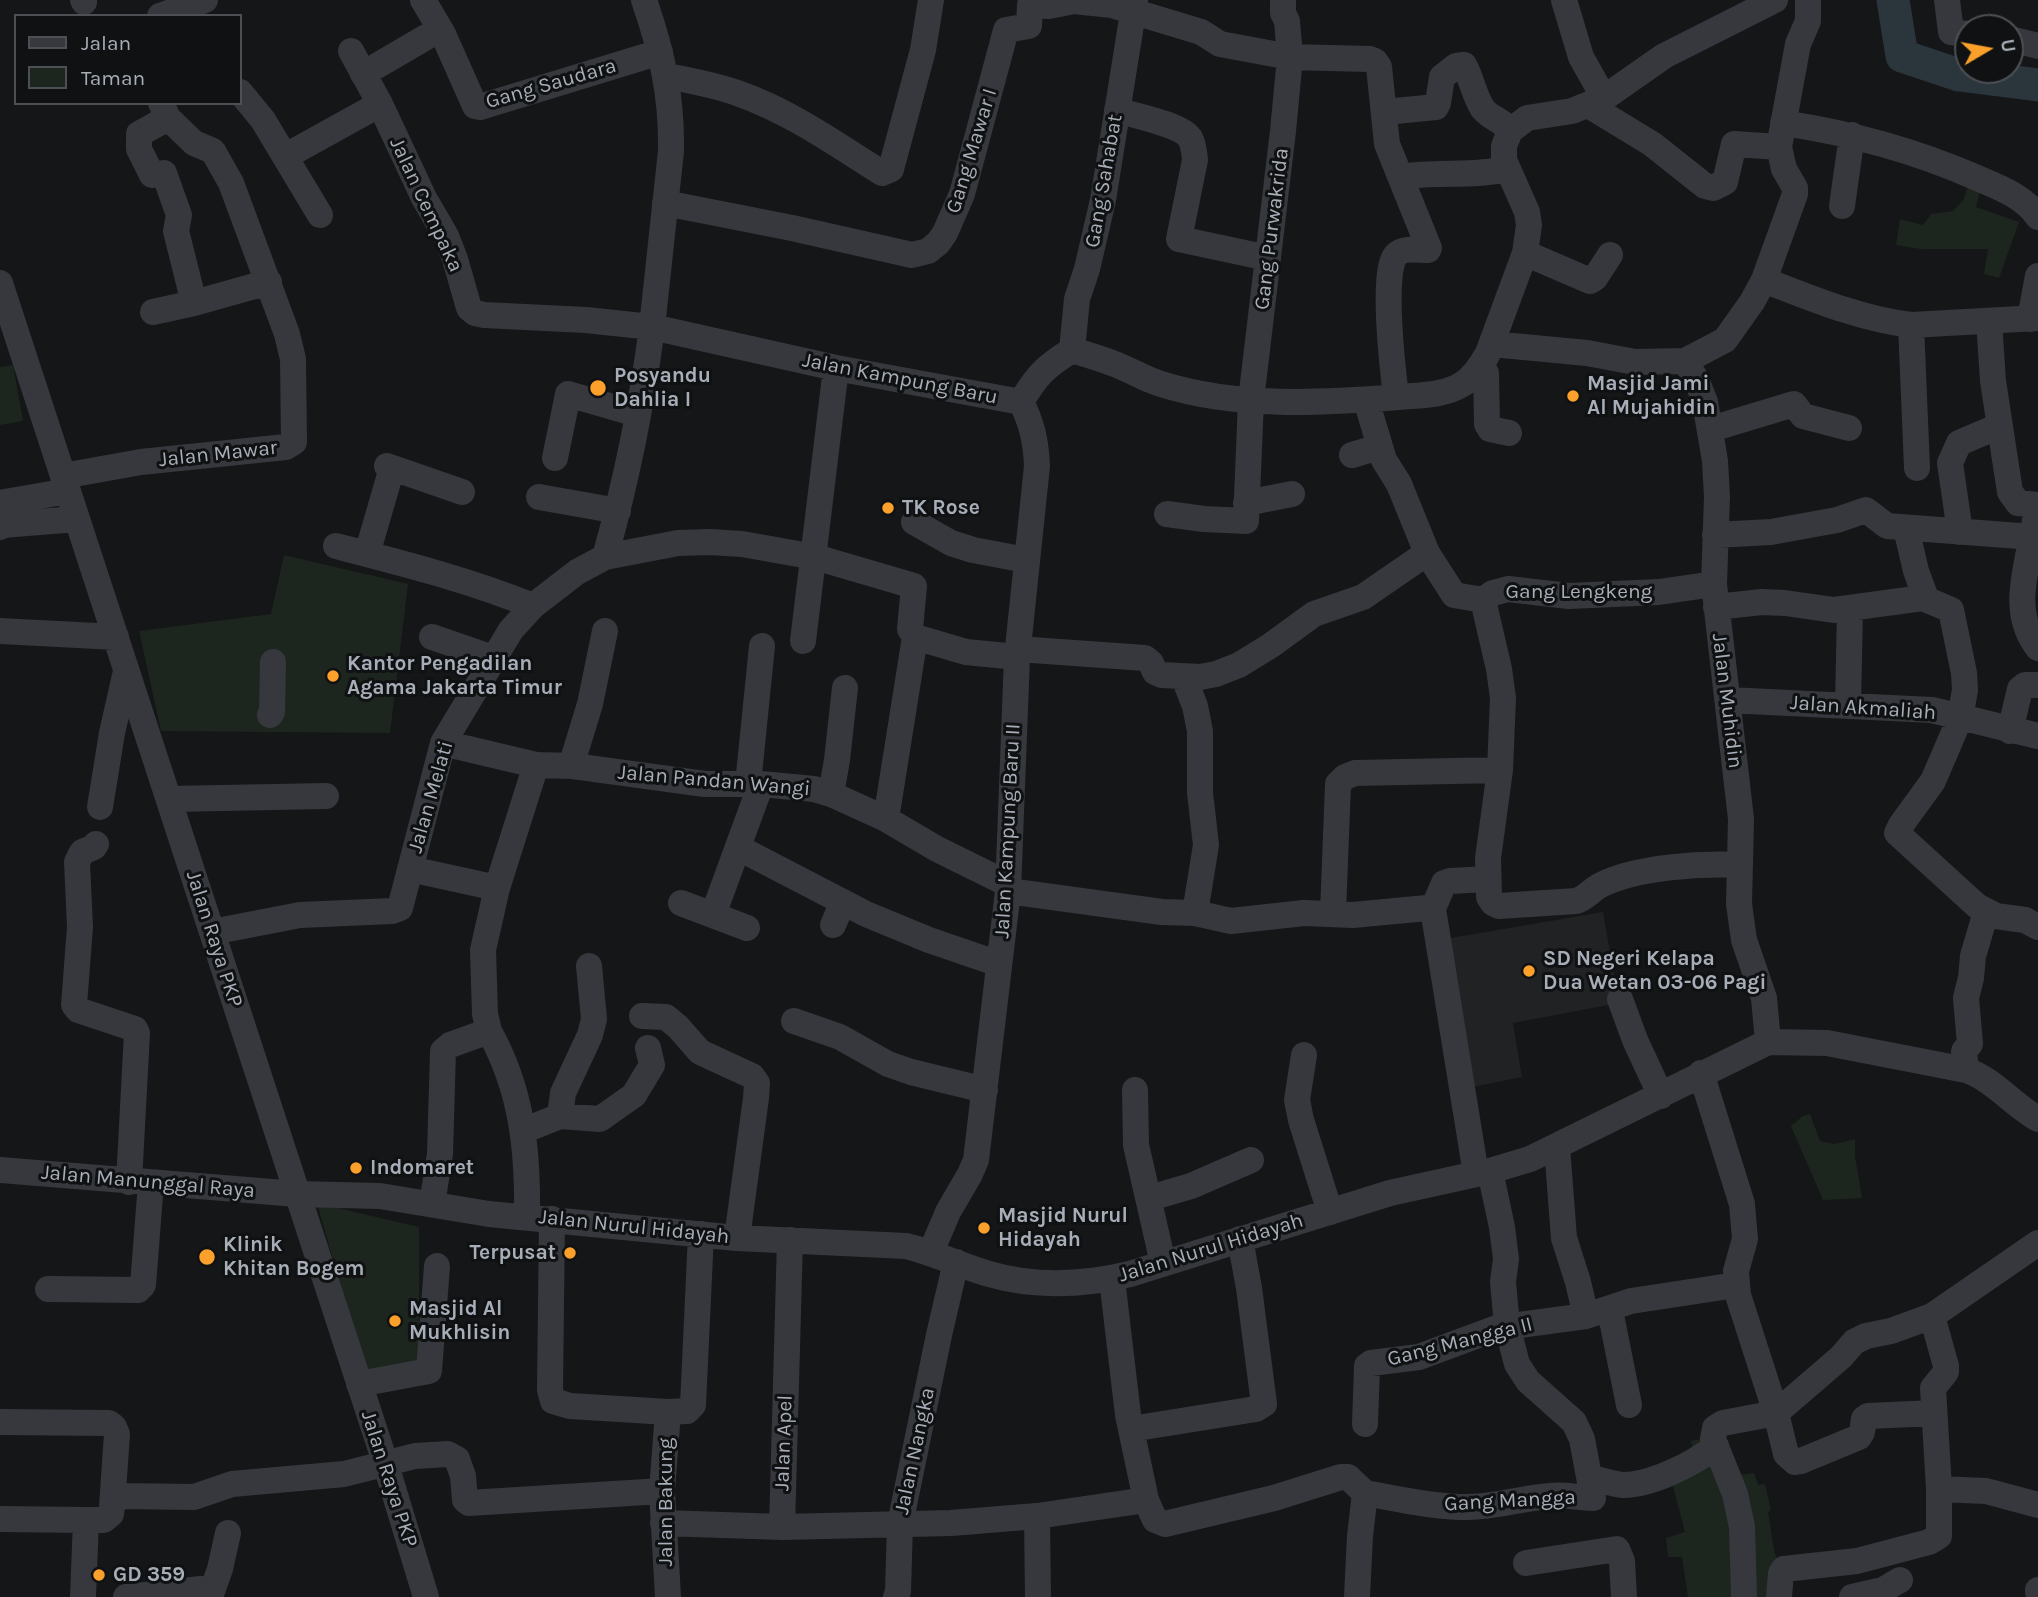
<!DOCTYPE html>
<style>
body{margin:0}
#map{position:relative;width:2038px;height:1597px;overflow:hidden;background:#151617;font-family:Karla,sans-serif}
canvas{display:block}
.legend{position:absolute;left:14px;top:14px;width:228px;height:91px;box-sizing:border-box;background:#101112;border:2px solid #4c5054;margin:0;padding:9px 12px;list-style:none;font-size:21px;color:#a7aeb8}
.legend li{display:flex;align-items:center;gap:14px;height:35px}
.legend b{width:35px;border:2px solid #4c5054}
.north{position:absolute;left:1954px;top:14px;width:70px;height:70px;box-sizing:border-box;background:#101112;border:2px solid #4c5054;border-radius:50%;rotate:80deg;font-size:19px;font-weight:700;line-height:28px;text-align:center;color:#a7aeb8}
.north::after{content:'';display:block;margin:auto;width:24px;height:32px;background:#faa02b;clip-path:polygon(50% 0,100% 100%,50% 72%,0 100%)}
</style>
<div id="map">
<canvas width="2038" height="1597"></canvas>
<ul class="legend">
<li><b style="height:9px;background:#36383d"></b>Jalan</li>
<li><b style="height:19px;background:#1d261e"></b>Taman</li>
</ul>
<div class="north">U</div>
</div>
<script>
const g = document.querySelector('canvas').getContext('2d');
g.lineJoin = 'round';
function fill(path, color) { g.fillStyle = color; g.fill(path, 'evenodd'); }
function stroke(path, color, width, dash) { g.strokeStyle = color; g.lineWidth = width; g.lineCap = dash ? 'butt' : 'round'; g.setLineDash(dash || []); g.stroke(path); }
function label(font, color, halo, rows, align = 'center') {
  g.font = font + ' Karla,sans-serif'; g.lineWidth = 6; g.setLineDash([]); g.textBaseline = 'middle'; g.strokeStyle = halo; g.fillStyle = color; for (const [text, x, y, turn = 0] of rows) {
    g.save(); g.translate(x, y); g.rotate((+turn || 0) * Math.PI / 180); g.textAlign = isNaN(turn) ? turn : align; if (halo) g.strokeText(text, 0, 0); g.fillText(text, 0, 0); g.restore();
  }
}
fill(new Path2D(`
 M 1603,912 L 1619,1003 L 1513,1023 L 1522,1077 L 1467,1088 L 1439,940 Z`), '#212224');
fill(new Path2D(`
 M 1971,176 L 1982,183 L 1976,207 L 2019,222 L 1999,278 L 1984,274 L 1988,249 L 1921,249 L 1896,245 L 1900,219 L 1923,225 L 1931,214 L 1953,211 L 1964,199 Z
 M 13,365 L 23,421 L 0,425 L 0,367 Z
 M 284,555 L 408,584 L 390,733 L 161,731 L 139,631 L 271,614 Z
 M 1810,1114 L 1820,1141 L 1834,1144 L 1855,1139 L 1855,1156 L 1862,1198 L 1823,1200 L 1791,1126 L 1803,1116 Z
 M 317,1203 L 419,1227 L 419,1362 L 365,1372 Z
 M 1716,1436 L 1733,1476 L 1754,1473 L 1758,1485 L 1765,1484 L 1771,1511 L 1768,1512 L 1774,1550 L 1779,1566 L 1775,1597 L 1688,1597 L 1682,1557 L 1668,1557 L 1666,1538 L 1685,1532 L 1672,1483 L 1698,1473 L 1691,1441 Z`), '#1d261e');
stroke(new Path2D(`
 M 1893,0 L 1902,56 L 1959,75 L 2038,85`), '#2b363c', 33);
stroke(new Path2D(`
 M 83,0 L 84,2
 M 423,0 L 443,34 L 475,106 L 480,107 L 660,52
 M 644,0 C 662,52 672,96 671,151 L 652,327 L 836,368 L 1021,402 C 1037,375 1045,367 1072,350 C 1085,354 1099,358 1112,363 C 1129,369 1144,379 1161,384 C 1237,408 1321,403 1399,397 C 1419,395 1442,396 1461,385 C 1473,378 1481,366 1488,353 L 1525,253 L 1529,225 L 1527,212 L 1504,160 L 1504,146 L 1510,131 L 1527,118 L 1572,111 L 1604,98 L 1664,56 L 1775,0
 M 1031,0 L 1030,5 L 1049,6 L 1074,1 L 1112,5 L 1201,32 L 1220,44 L 1290,57 L 1283,131 L 1251,400 L 1246,521 L 1204,519 L 1167,514
 M 1283,0 L 1283,13 L 1287,21 L 1290,57 L 1370,59 L 1375,61 L 1379,67 L 1387,144 L 1429,248 L 1428,250 C 1418,250 1403,247 1396,255 C 1381,271 1393,372 1396,397
 M 1564,0 L 1581,57 L 1604,98
 M 1947,0 L 1951,32 L 1968,34
 M 160,16 L 205,0
 M 2010,39 L 2038,46
 M 351,51 L 380,104 L 424,198 L 446,236 L 455,259 L 469,308 L 475,313 L 484,315 L 586,320 L 652,327 C 642,404 626,482 605,557
 M 363,74 L 440,29
 M 667,76 C 692,81 716,85 740,94 C 791,112 837,145 882,173 L 891,169 L 923,50 L 931,0
 M 240,92 L 263,120 L 320,215
 M 1588,105 L 1652,144 L 1705,186 L 1713,188 L 1725,182 L 1734,144 L 1779,147
 M 1117,110 C 1135,116 1180,124 1190,138 C 1194,145 1194,152 1195,160 L 1179,239 L 1268,258
 M 1385,112 L 1436,107 L 1438,103 L 1442,77 L 1456,66 L 1464,65 C 1472,79 1474,96 1483,109 C 1491,119 1503,120 1510,131
 M 168,118 L 139,134 L 139,149 L 152,175 L 164,173 L 179,215 L 176,231 L 194,303
 M 1783,123 C 1850,133 1913,150 1975,177 C 1998,187 2024,196 2038,217
 M 286,156 L 380,104
 M 1401,177 C 1436,171 1472,177 1507,169
 M 665,203 L 792,228 L 912,255 L 928,251 L 938,243 L 945,233 L 962,194 L 1006,30 L 1029,26 L 1030,5
 M 1842,206 L 1852,135
 M 1525,253 L 1590,281 L 1595,278 L 1610,255
 M 1764,280 L 1795,194 L 1795,188 L 1784,169 L 1779,147 L 1798,44 L 1808,21 L 1808,0
 M 0,283 L 386,1465 L 426,1597
 M 153,312 L 194,303 L 269,282
 M 2030,319 L 2038,276
 M 1989,321 L 1993,381 L 2010,492 L 2018,503 L 2037,505
 M 1911,325 L 1917,468
 M 1492,344 L 1587,353 L 1635,362 L 1685,361 L 1725,340 L 1752,302 L 1764,280 C 1811,298 1860,319 1911,325 L 2038,318
 M 1072,350 L 1077,299 L 1087,269 L 1103,200 L 1135,0
 M 1685,361 L 1696,379 L 1705,402 L 1715,461 L 1717,497 L 1714,584 L 1741,819 L 1739,904 L 1744,940 L 1764,998 L 1768,1042
 M 1481,366 L 1486,373 L 1487,424 L 1490,429 L 1509,433
 M 1366,400 L 1384,460 L 1399,484 L 1427,553 L 1454,595 L 1483,600 L 1493,593 L 1508,589 L 1569,596 L 1659,592 L 1714,584
 M 1711,429 L 1794,404 L 1803,416 L 1849,428
 M 1352,455 L 1379,447
 M 555,458 L 568,394 L 637,414
 M 387,466 L 462,492
 M 63,476 L 141,462 L 286,447 L 294,442 L 293,359 L 287,334 L 231,183 L 213,151 L 194,143 L 168,118 L 161,103
 M 539,497 L 618,511
 M 0,503 L 68,491
 M 1246,503 L 1292,494
 M 2035,520 C 2029,563 2008,610 2038,648
 M 914,522 L 951,543 L 973,550 L 1026,560
 M 0,527 L 2,525 L 77,519
 M 1906,528 L 1916,571 L 1926,598
 M 1960,532 L 1950,463 L 1959,443 L 1999,426
 M 1715,535 L 1771,532 L 1837,520 L 1866,510 L 1887,526 L 2033,537
 M 336,546 C 402,563 469,580 533,606
 M 367,554 L 392,468
 M 1483,600 L 1499,669 L 1503,698 L 1500,770 L 1488,858 L 1489,897 L 1493,903 L 1499,906 L 1576,901 C 1586,898 1590,891 1599,886 C 1634,867 1701,863 1740,865
 M 1716,607 L 1762,602 L 1785,603 L 1834,610 L 1923,598 L 1951,610 L 1964,673 L 1965,690 L 1960,718 L 1933,781 L 1901,825 L 1897,833 L 1977,906 L 1996,916 L 2025,920 L 2038,927
 M 0,631 L 116,637
 M 432,637 L 493,658
 M 803,641 L 836,368
 M 1018,649 L 1145,658 L 1151,663 L 1155,672 L 1162,675 L 1200,677 L 1216,674 L 1239,665 L 1270,646 L 1314,614 L 1363,597 L 1427,553
 M 1184,678 L 1195,706 L 1200,731 L 1200,793 L 1206,845 L 1195,913
 M 1728,700 L 1932,710 L 2038,736
 M 1848,705 L 1850,610
 M 270,715 L 272,712 L 273,662
 M 2010,731 L 2020,689 L 2025,685 L 2038,685
 M 443,743 L 536,765 L 573,766 L 705,784 L 761,784 L 814,789 L 831,794 L 886,819 L 937,849 L 1008,884
 M 571,766 L 590,704 L 605,631
 M 748,784 L 762,646
 M 831,794 L 837,760 L 845,688
 M 169,799 L 326,796
 M 100,807 L 112,733 L 126,671
 M 886,819 L 915,637
 M 96,844 L 94,847 L 82,852 L 77,862 L 80,927 L 74,1005 L 78,1010 L 135,1029 L 137,1033 L 129,1182
 M 739,848 L 866,914 L 929,940 L 999,964
 M 410,869 L 497,888
 M 1008,891 L 1162,912 L 1195,913 L 1231,921 L 1304,913 L 1353,915 L 1427,908 L 1434,915 L 1476,1174
 M 681,903 L 747,928
 M 1432,911 L 1444,883 L 1450,881 L 1488,879
 M 1333,913 L 1338,784 L 1345,777 L 1355,773 L 1500,770
 M 713,915 L 761,784
 M 833,925 L 843,902
 M 212,932 L 300,915 L 392,911 L 400,908 L 443,743 L 511,630 L 533,606 L 577,572 L 605,557 L 678,543 L 710,542 L 742,544 L 815,557 L 914,586 L 910,629 L 915,637 L 966,652 L 1017,657
 M 1620,999 L 1635,1040 L 1661,1096
 M 642,1016 L 666,1017 L 678,1027 L 700,1052 L 752,1076 L 757,1083 L 756,1098 L 737,1238
 M 794,1021 L 840,1037 L 888,1064 L 911,1072 L 985,1090
 M 489,1031 L 485,1014 L 483,950 L 497,888 L 536,765
 M 1304,1055 L 1297,1100 L 1301,1120 L 1330,1212
 M 1966,1070 L 1964,1051 L 1970,1044 L 1966,998 L 1971,978 L 1973,956 L 1986,912
 M 1701,1073 L 1742,1204 L 1745,1239 L 1736,1271 L 1738,1295 L 1776,1413 L 1786,1454 L 1795,1462 L 1801,1461 L 1859,1437 L 1862,1432 L 1864,1419 L 1868,1416 L 1934,1413
 M 1135,1090 L 1136,1145 L 1163,1263
 M 560,1116 L 563,1093 L 590,1035 L 594,1019 L 589,966
 M 523,1131 L 560,1116 L 600,1119 L 634,1095 L 652,1065 L 648,1048
 M 1557,1147 L 1564,1238 L 1578,1282 L 1586,1316
 M 0,1170 L 297,1194 L 380,1196 L 489,1214 L 737,1238 L 906,1246 C 935,1253 961,1266 989,1274 C 1034,1287 1084,1285 1130,1274 L 1390,1193 L 1490,1171 L 1530,1159 L 1768,1042 L 1827,1043 L 1966,1070 C 1993,1079 2013,1105 2038,1119
 M 1150,1198 L 1191,1186 L 1251,1160
 M 432,1204 L 440,1154 L 443,1051 L 450,1045 L 489,1031 C 522,1090 528,1150 527,1216
 M 552,1219 L 550,1390 L 553,1401 L 570,1406 L 668,1412 L 662,1491 L 668,1597
 M 931,1252 L 948,1212 L 970,1174 L 976,1160 L 1008,891 L 1017,657 L 1037,466 C 1036,442 1032,423 1021,402
 M 48,1289 L 138,1290 L 143,1285 L 151,1183
 M 1610,1310 L 1629,1405
 M 359,1384 L 429,1371 L 437,1266
 M 668,1412 L 687,1411 L 693,1405 L 701,1234
 M 1,1422 L 109,1423 L 114,1427 L 117,1434 L 112,1506 L 111,1514 L 104,1520 L 86,1520 L 83,1597
 M 1365,1424 L 1367,1366 L 1371,1363 L 1419,1357 L 1497,1328 L 1586,1316 L 1631,1301 L 1736,1285
 M 1131,1429 L 1256,1409 L 1264,1404 L 1249,1288 L 1240,1239
 M 1590,1477 C 1601,1480 1612,1484 1623,1485 C 1652,1485 1695,1463 1716,1446
 M 1939,1489 L 1986,1491 L 2038,1505
 M 1365,1493 C 1399,1499 1433,1507 1468,1507 C 1496,1507 1522,1498 1550,1496 C 1565,1494 1578,1498 1593,1498 L 1582,1439 L 1574,1422 L 1528,1381 L 1517,1364 L 1507,1326 L 1503,1282 L 1506,1259 L 1502,1227 L 1490,1171
 M 120,1496 L 194,1497 L 232,1484 L 344,1474 L 415,1456 L 448,1454 L 457,1459 L 463,1476 L 465,1500 L 469,1503 L 662,1491
 M 1146,1500 L 1155,1520 L 1165,1524 L 1274,1498 L 1341,1477 L 1348,1477 L 1365,1493 L 1360,1536 L 1357,1597
 M 1037,1516 L 1038,1597
 M 0,1519 L 86,1520
 M 663,1523 L 782,1527 L 790,1240
 M 782,1527 L 951,1523 L 1037,1516 L 1146,1500 L 1128,1415 L 1112,1279
 M 1526,1563 L 1617,1549 L 1622,1561 L 1624,1597
 M 2038,1592 L 2038,1590
 M 126,1597 L 201,1589 L 207,1593 L 208,1597
 M 210,1597 L 220,1569 L 228,1533
 M 896,1597 L 898,1591 L 900,1524 L 939,1335 L 956,1262
 M 1744,1597 L 1742,1527 L 1735,1494 L 1713,1439 L 1715,1428 L 1723,1423 L 1776,1413 L 1841,1357 L 1854,1342 L 1866,1336 L 1891,1331 L 1932,1316 L 2038,1243
 M 1779,1597 L 1781,1573 L 1784,1569 L 1857,1561 L 1929,1542 L 1939,1536 L 1939,1489 L 1933,1388 L 1946,1372 L 1946,1366 L 1932,1316
 M 1852,1597 L 1883,1590 L 1900,1580`), '#36383d', 26);
for (const [x, y, r, color] of [
 [598,388,9,"#faa02b"],
 [1573,396,7,"#faa02b"],
 [888,508,7,"#faa02b"],
 [333,676,7,"#faa02b"],
 [1529,971,7,"#faa02b"],
 [356,1168,7,"#faa02b"],
 [984,1228,7,"#faa02b"],
 [570,1253,7,"#faa02b"],
 [207,1257,9,"#faa02b"],
 [395,1321,7,"#faa02b"],
 [99,1575,7,"#faa02b"]
]) { const dot = new Path2D(); dot.arc(x, y, r, 0, 2 * Math.PI); g.fillStyle = color; g.fill(dot); stroke(dot, '#101112', 2.5); }
label('21px', '#a7aeb8', '#101112', [
 ["Gang Saudara",551,84,-16],
 ["Gang Mawar I",972,151,-73],
 ["Gang Sahabat",1104,181,-80],
 ["Jalan Cempaka",426,205,65],
 ["Gang Purwakrida",1272,229,-83],
 ["Jalan Kampung Baru",900,379,11],
 ["Jalan Mawar",218,454,-6],
 ["Gang Lengkeng",1579,592],
 ["Jalan Muhidin",1727,701,83],
 ["Jalan Akmaliah",1863,708,4],
 ["Jalan Pandan Wangi",714,781,5],
 ["Jalan Melati",431,797,-74],
 ["Jalan Kampung Baru II",1008,831,-87],
 ["Jalan Raya PKP",214,939,72],
 ["Jalan Manunggal Raya",148,1182,5],
 ["Jalan Nurul Hidayah",634,1227,6],
 ["Jalan Nurul Hidayah",1211,1248,-17],
 ["Gang Mangga II",1460,1342,-14],
 ["Jalan Apel",784,1443,-88],
 ["Jalan Nangka",915,1451,-78],
 ["Jalan Raya PKP",389,1479,72],
 ["Gang Mangga",1510,1501,-3],
 ["Jalan Bakung",666,1502,-90]
]);
label('bold 21px', '#a7aeb8', '#101112', [
 ["Posyandu",614,376],
 ["Dahlia I",614,400],
 ["Masjid Jami",1587,384],
 ["Al Mujahidin",1587,408],
 ["TK Rose",902,508],
 ["Kantor Pengadilan",347,664],
 ["Agama Jakarta Timur",347,688],
 ["SD Negeri Kelapa",1543,959],
 ["Dua Wetan 03-06 Pagi",1543,983],
 ["Indomaret",370,1168],
 ["Masjid Nurul",998,1216],
 ["Hidayah",998,1240],
 ["Klinik",223,1245],
 ["Khitan Bogem",223,1269],
 ["Terpusat",556,1253,"right"],
 ["Masjid Al",409,1309],
 ["Mukhlisin",409,1333],
 ["GD 359",113,1575]
], 'left');
</script>
